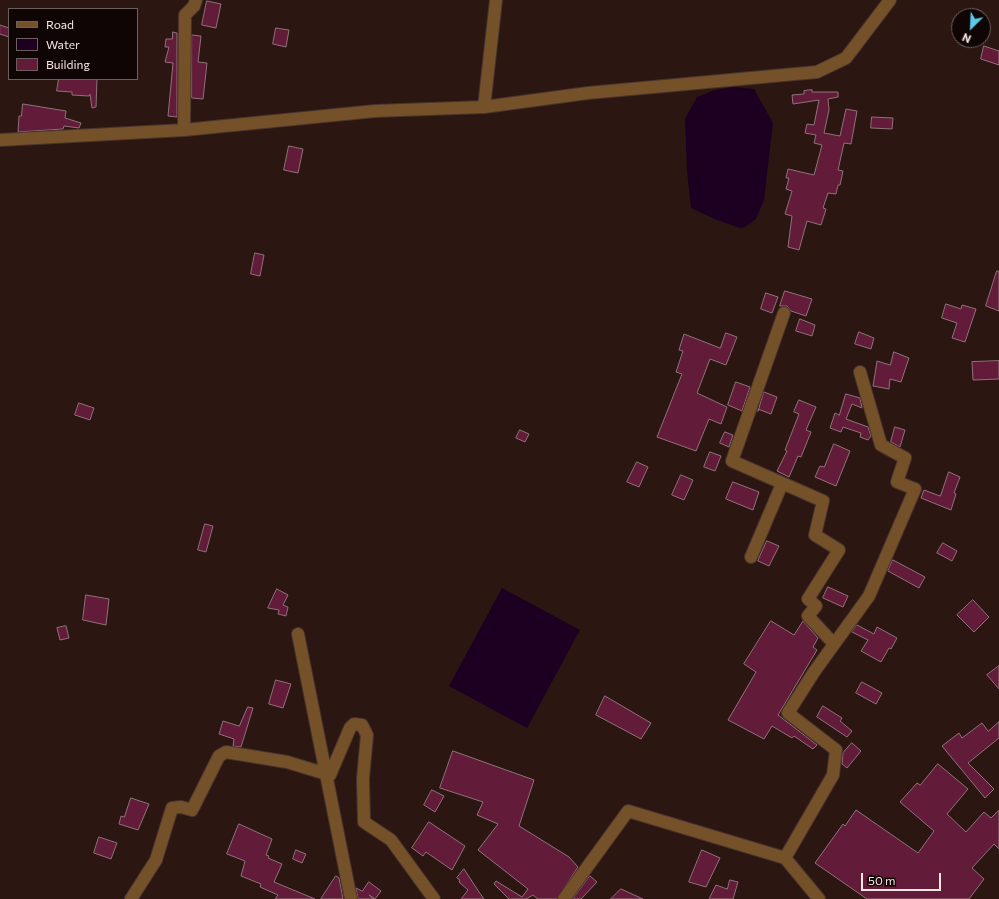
<!DOCTYPE html>
<style>
body{margin:0}
#map{position:relative;width:999px;height:899px;overflow:hidden;background:#2c1611;font-family:Commissioner,sans-serif}
canvas{display:block}
.legend{position:absolute;left:8px;top:8px;width:130px;height:72px;box-sizing:border-box;background:#0e0504;border:1px solid #6b5f5d;margin:0;padding:5px 7px;list-style:none;font-size:12px;color:#f7e6e2}
.legend li{display:flex;align-items:center;gap:8px;height:20px}
.legend b{width:20px;border:1px solid #6b5f5d}
.north{position:absolute;left:951px;top:8px;width:40px;height:40px;box-sizing:border-box;background:#0e0504;border:1px solid #6b5f5d;border-radius:50%;rotate:204deg;font-size:11px;font-weight:700;line-height:16px;text-align:center;color:#f7e6e2}
.north::after{content:'';display:block;margin:auto;width:14px;height:18px;background:#5bc8e7;clip-path:polygon(50% 0,100% 100%,50% 72%,0 100%)}
.scale{position:absolute;left:861px;top:873px;width:80px;height:18px;box-sizing:border-box;border:2px solid #f7e6e2;border-top:0;padding-left:5px;font-size:12px;line-height:14px;white-space:nowrap;color:#f7e6e2;-webkit-text-stroke:3px #0e0504;paint-order:stroke}
</style>
<div id="map">
<canvas width="999" height="899"></canvas>
<ul class="legend">
<li><b style="height:5px;background:#745128"></b>Road</li>
<li><b style="height:11px;background:#1d0021"></b>Water</li>
<li><b style="height:11px;background:#621c39"></b>Building</li>
</ul>
<div class="north">N</div>
<div class="scale">50 m</div>
</div>
<script>
const g = document.querySelector('canvas').getContext('2d');
g.lineJoin = 'round';
function fill(path, color) { g.fillStyle = color; g.fill(path, 'evenodd'); }
function stroke(path, color, width, dash) { g.strokeStyle = color; g.lineWidth = width; g.lineCap = dash ? 'butt' : 'round'; g.setLineDash(dash || []); g.stroke(path); }
fill(new Path2D(`
 M 734,87 L 754,89 L 773,123 L 764,200 L 756,219 L 745,227 L 740,228 L 717,220 L 691,208 L 687,171 L 685,119 L 697,97 L 715,90 Z
 M 502,588 L 580,630 L 527,728 L 449,686 Z`), '#1d0021');
const building = new Path2D(`
 M 207,1 L 221,4 L 216,28 L 202,25 Z
 M 0,25 L 9,28 L 9,37 L 0,34 Z
 M 276,28 L 289,30 L 286,47 L 273,44 Z
 M 173,32 L 177,33 L 177,117 L 168,116 L 173,63 L 165,62 L 169,47 L 165,47 L 166,39 L 172,39 Z
 M 192,35 L 201,36 L 198,62 L 207,63 L 203,99 L 192,98 Z
 M 984,46 L 999,51 L 999,65 L 981,59 Z
 M 59,79 L 97,79 L 96,107 L 92,108 L 90,94 L 89,96 L 72,95 L 72,92 L 57,91 Z
 M 812,90 L 812,92 L 838,92 L 838,97 L 828,99 L 829,110 L 824,133 L 840,136 L 846,109 L 857,111 L 851,144 L 844,143 L 838,170 L 843,171 L 840,185 L 838,185 L 836,194 L 828,193 L 823,208 L 826,209 L 821,225 L 807,221 L 799,250 L 788,247 L 792,216 L 785,214 L 792,191 L 786,189 L 789,178 L 786,178 L 788,169 L 814,175 L 822,145 L 814,143 L 816,135 L 805,133 L 807,124 L 814,125 L 819,100 L 793,104 L 792,95 L 804,94 L 804,91 Z
 M 23,104 L 66,111 L 65,118 L 81,123 L 79,128 L 64,126 L 63,129 L 18,132 L 19,116 L 21,116 Z
 M 872,117 L 893,118 L 892,129 L 871,128 Z
 M 289,146 L 303,149 L 298,173 L 284,170 Z
 M 255,253 L 264,255 L 260,276 L 251,274 Z
 M 997,271 L 999,271 L 999,311 L 986,306 Z
 M 785,291 L 812,299 L 806,316 L 791,311 L 787,306 L 780,306 Z
 M 766,293 L 778,297 L 772,313 L 761,309 Z
 M 946,304 L 961,309 L 962,305 L 976,309 L 965,342 L 952,338 L 957,323 L 942,318 Z
 M 800,319 L 815,325 L 812,336 L 796,331 Z
 M 859,332 L 874,338 L 871,349 L 855,344 Z
 M 726,333 L 737,337 L 726,365 L 710,359 L 697,393 L 727,407 L 721,424 L 709,419 L 696,451 L 657,437 L 682,374 L 676,372 L 683,351 L 679,350 L 684,334 L 720,348 Z
 M 894,352 L 909,358 L 901,382 L 890,379 L 889,389 L 873,386 L 877,361 L 890,365 Z
 M 999,361 L 999,379 L 973,380 L 972,362 Z
 M 736,382 L 750,387 L 742,411 L 728,405 Z
 M 764,392 L 777,397 L 771,414 L 758,409 L 758,411 Z
 M 846,394 L 860,398 L 862,408 L 852,404 L 846,419 L 868,427 L 871,436 L 868,440 L 860,437 L 861,433 L 843,427 L 841,432 L 830,428 L 835,413 L 839,415 Z
 M 799,400 L 816,407 L 806,430 L 811,432 L 801,457 L 798,456 L 789,477 L 777,471 L 787,451 L 785,450 L 799,414 L 794,412 Z
 M 79,403 L 94,408 L 90,420 L 75,415 Z
 M 895,427 L 905,430 L 900,447 L 891,442 Z
 M 520,430 L 529,434 L 525,442 L 516,438 Z
 M 725,432 L 733,435 L 729,447 L 720,443 Z
 M 834,444 L 850,451 L 836,486 L 815,477 L 820,466 L 824,467 Z
 M 710,452 L 721,456 L 715,471 L 704,467 Z
 M 637,462 L 648,467 L 639,487 L 627,482 Z
 M 949,472 L 960,477 L 954,493 L 956,494 L 951,510 L 921,498 L 924,490 L 940,496 Z
 M 681,475 L 693,480 L 684,500 L 672,495 Z
 M 733,482 L 759,492 L 753,510 L 726,499 Z
 M 205,524 L 213,526 L 206,552 L 198,550 Z
 M 767,541 L 779,546 L 769,566 L 758,561 Z
 M 943,543 L 957,551 L 952,561 L 937,553 Z
 M 893,560 L 925,577 L 919,588 L 888,571 Z
 M 828,587 L 848,596 L 843,607 L 823,598 Z
 M 277,589 L 288,595 L 283,605 L 288,607 L 286,616 L 278,614 L 279,610 L 268,608 Z
 M 86,595 L 109,599 L 106,625 L 83,620 Z
 M 973,600 L 989,617 L 974,632 L 957,615 Z
 M 771,621 L 794,635 L 803,621 L 818,638 L 813,647 L 817,650 L 778,715 L 817,745 L 813,749 L 794,736 L 792,738 L 772,726 L 764,739 L 728,720 L 756,672 L 744,664 Z
 M 857,625 L 874,634 L 877,627 L 897,638 L 891,649 L 889,648 L 881,662 L 861,651 L 868,640 L 852,632 Z
 M 66,626 L 69,638 L 60,640 L 57,628 Z
 M 999,666 L 999,689 L 987,675 Z
 M 276,680 L 291,684 L 283,708 L 269,704 Z
 M 862,682 L 882,693 L 876,704 L 856,693 Z
 M 605,696 L 651,723 L 641,739 L 596,715 Z
 M 823,706 L 842,718 L 840,721 L 852,731 L 847,737 L 817,717 Z
 M 248,707 L 253,708 L 241,747 L 233,746 L 234,739 L 219,734 L 223,721 L 239,726 Z
 M 999,722 L 999,738 L 968,763 L 994,789 L 985,798 L 942,746 L 959,733 L 962,738 L 982,723 L 988,731 Z
 M 852,743 L 861,751 L 847,768 L 842,764 L 843,753 Z
 M 453,751 L 534,780 L 519,826 L 569,857 L 578,867 L 557,899 L 538,899 L 533,895 L 526,899 L 509,899 L 494,884 L 496,881 L 522,897 L 528,889 L 478,850 L 498,824 L 477,815 L 483,802 L 440,788 Z
 M 938,764 L 968,789 L 947,814 L 966,832 L 984,812 L 991,818 L 999,810 L 999,849 L 994,844 L 972,868 L 984,879 L 969,899 L 867,899 L 815,863 L 843,824 L 845,826 L 856,810 L 918,853 L 934,831 L 900,802 L 917,783 L 920,785 Z
 M 432,790 L 444,796 L 435,812 L 424,805 Z
 M 131,798 L 149,804 L 138,830 L 119,824 L 121,816 L 124,817 Z
 M 429,822 L 465,846 L 452,870 L 426,852 L 423,856 L 412,848 Z
 M 239,824 L 272,839 L 266,855 L 269,856 L 268,858 L 282,864 L 274,882 L 315,899 L 275,899 L 278,895 L 260,887 L 261,884 L 241,876 L 245,861 L 227,854 Z
 M 99,837 L 117,843 L 111,859 L 94,853 Z
 M 296,850 L 306,854 L 302,863 L 293,859 Z
 M 702,850 L 720,858 L 706,887 L 689,882 Z
 M 464,869 L 479,892 L 484,899 L 461,899 L 468,890 L 459,882 L 460,880 L 457,878 Z
 M 336,876 L 339,878 L 343,899 L 321,899 Z
 M 590,876 L 597,882 L 581,899 L 573,899 Z
 M 730,880 L 738,882 L 733,899 L 709,899 L 716,885 L 727,889 Z
 M 369,882 L 381,891 L 375,899 L 369,895 L 374,899 L 358,899 L 356,888 L 362,891 Z
 M 621,889 L 643,899 L 611,899 Z`);
fill(building, '#621c39');
stroke(building, '#8f727a', 1);
const minor = new Path2D(`
 M 484,107 L 496,0
 M 184,130 L 185,15 L 194,6 L 196,0
 M 0,140 L 184,130 L 375,111 L 484,107 L 588,93 L 817,72 L 846,58 L 890,0
 M 784,313 L 732,461 L 823,501 L 815,535 L 839,550 L 808,599 L 816,606 L 808,616 L 834,644
 M 751,557 L 782,484
 M 298,634 L 351,899
 M 785,858 L 819,899
 M 131,899 L 156,860 L 172,808 L 181,807 L 192,810 L 219,756 L 226,752 L 287,762 L 330,775 L 350,728 L 354,724 L 362,725 L 367,735 L 363,778 L 364,822 L 391,840 L 434,899
 M 564,899 L 628,811 L 785,858 L 833,775 L 836,750 L 788,713 L 814,672 L 869,596 L 915,489 L 897,482 L 905,458 L 881,445 L 860,372`);
stroke(minor, '#48332e', 14);
stroke(minor, '#745128', 12);
</script>
